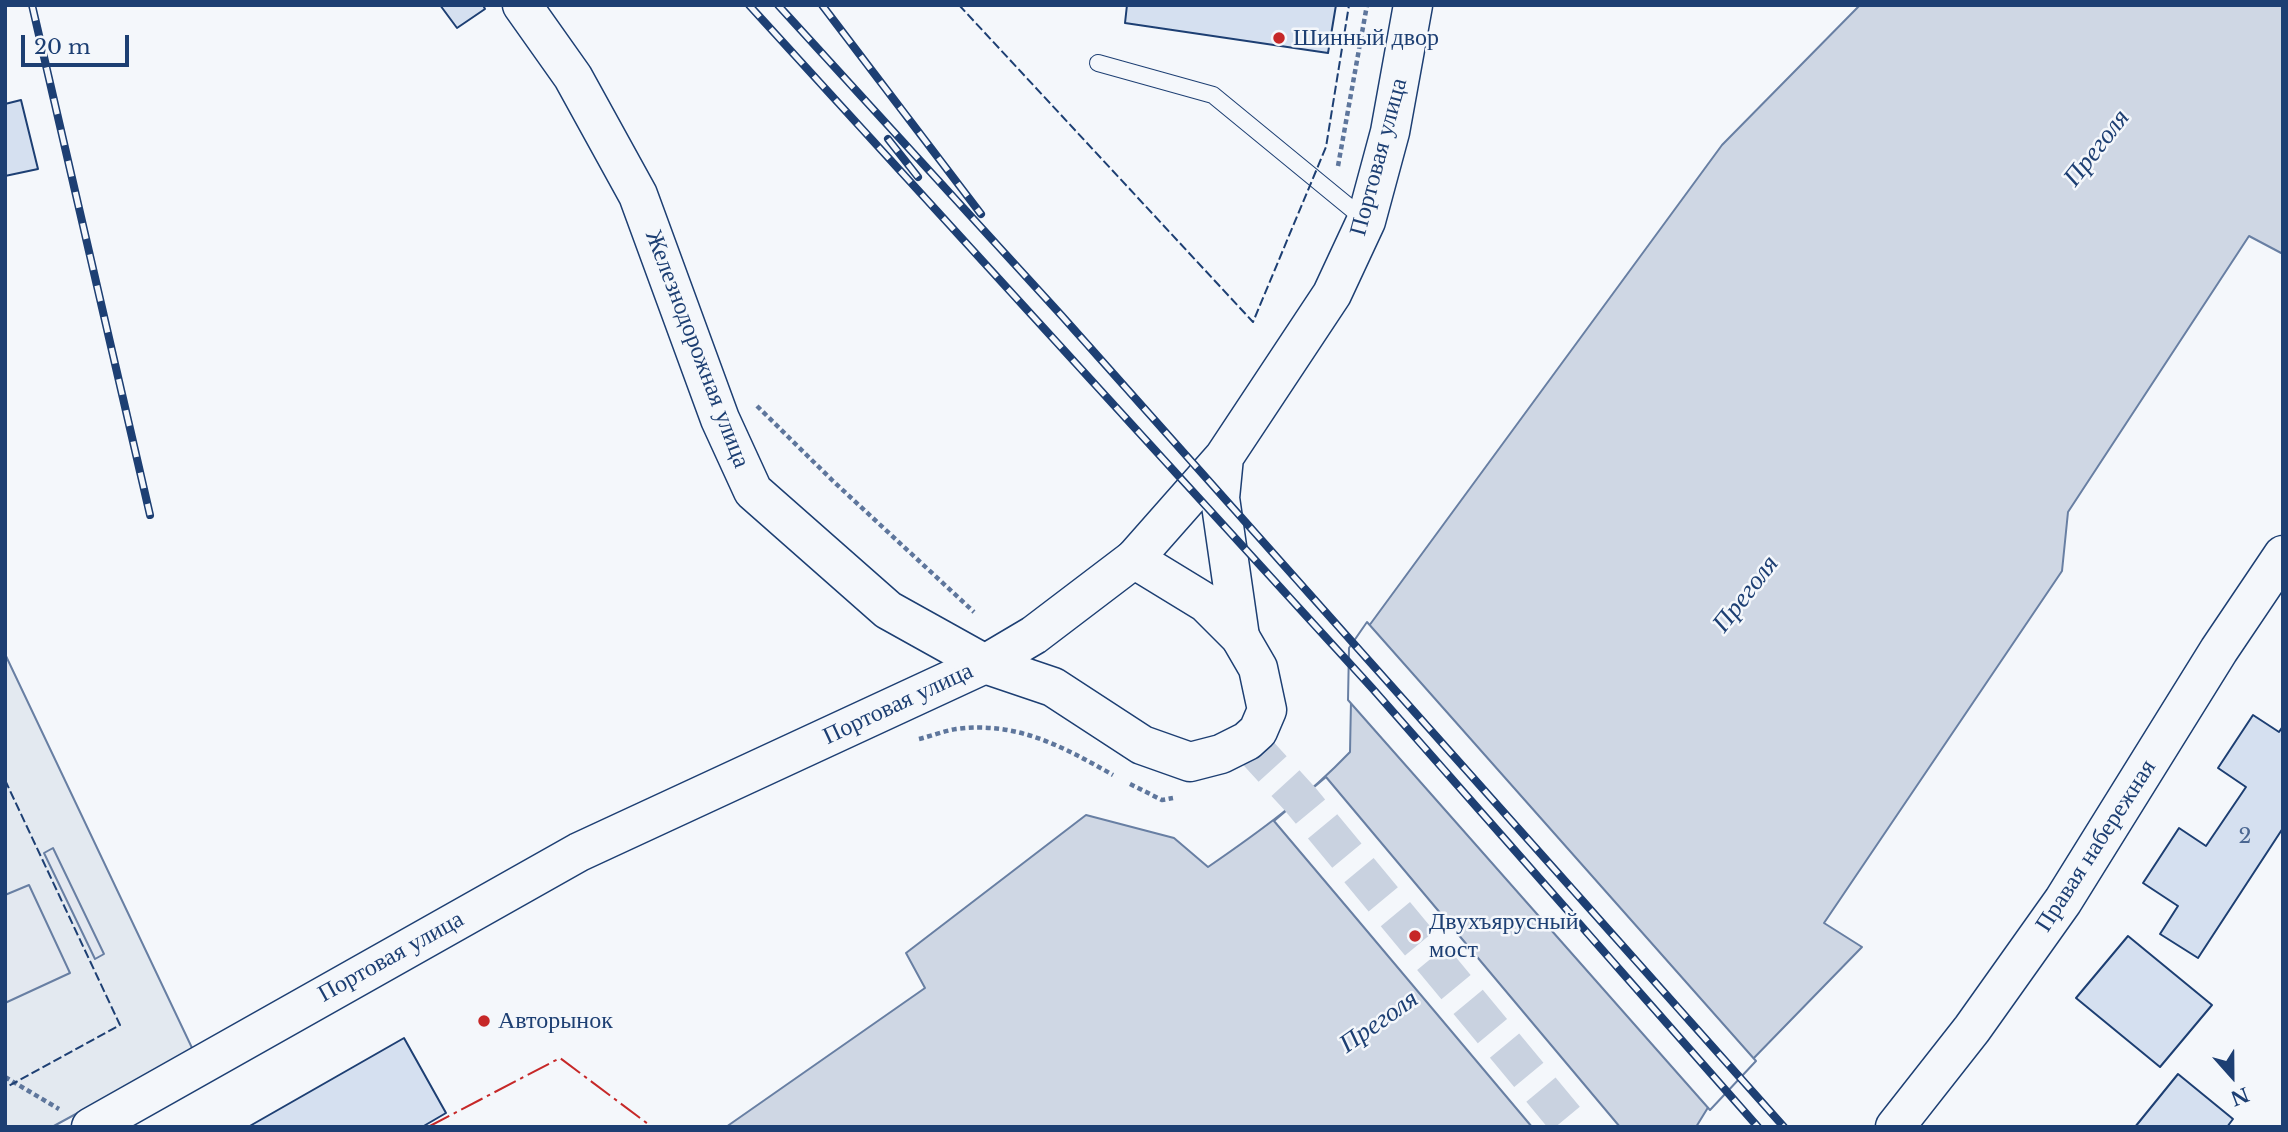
<!DOCTYPE html>
<meta charset="utf-8">
<style>
body{margin:0}
#map{position:relative;width:2288px;height:1132px;overflow:hidden;background:#f4f7fb;font-family:"Libre Baskerville",serif}
canvas{display:block}
.frame{position:absolute;inset:0;border:7px solid #1d3f73;pointer-events:none}
.north{position:absolute;left:2197px;top:1041px;width:70px;height:70px;-webkit-text-stroke:5px #f4f7fb;paint-order:stroke;rotate:159deg;font-size:19px;font-weight:700;line-height:28px;text-align:center;color:#1d3f73}
.north::after{content:'';display:block;margin:auto;width:24px;height:32px;background:#1d3f73;clip-path:polygon(50% 0,100% 100%,50% 72%,0 100%)}
.scale{position:absolute;left:21px;top:35px;width:108px;height:32px;box-sizing:border-box;border:4px solid #1d3f73;border-top:0;padding-left:9px;font-size:21px;line-height:24px;white-space:nowrap;color:#1d3f73;-webkit-text-stroke:5px #f4f7fb;paint-order:stroke}
</style>
<div id="map">
<canvas width="2288" height="1132"></canvas>
<div class="frame"></div>
<div class="north">N</div>
<div class="scale">20 m</div>
</div>
<script>
const g = document.querySelector('canvas').getContext('2d');
g.lineJoin = 'round';
function fill(path, color) { g.fillStyle = color; g.fill(path, 'evenodd'); }
function stroke(path, color, width, dash) { g.strokeStyle = color; g.lineWidth = width; g.lineCap = dash ? 'butt' : 'round'; g.setLineDash(dash || []); g.stroke(path); }
function label(font, color, halo, rows, align = 'center') {
  g.font = font + ' "Libre Baskerville",serif'; g.lineWidth = 5; g.setLineDash([]); g.textBaseline = 'middle'; g.strokeStyle = halo; g.fillStyle = color; for (const [text, x, y, turn = 0] of rows) {
    g.save(); g.translate(x, y); g.rotate((+turn || 0) * Math.PI / 180); g.textAlign = isNaN(turn) ? turn : align; if (halo) g.strokeText(text, 0, 0); g.fillText(text, 0, 0); g.restore();
  }
}
const green = new Path2D(`
 M 5,654 L 193,1050 L 52,1127 L 5,1127 Z`);
fill(green, '#e3e9f0');
stroke(green, '#687fa3', 2);
const parking = new Path2D(`
 M 53,848 L 104,954 L 95,959 L 44,853 Z
 M 29,885 L 70,973 L 5,1003 L 5,895 Z`);
fill(parking, '#e3e8f0');
stroke(parking, '#687fa3', 2);
const water = new Path2D(`
 M 1860,5 L 2283,5 L 2283,254 L 2249,236 L 2068,512 L 2062,571 L 1824,923 L 1862,947 L 1712,1101 L 1696,1127 L 726,1127 L 925,988 L 906,953 L 1086,815 L 1174,838 L 1208,867 C 1259,832 1307,797 1350,752 L 1352,649 L 1722,145 Z`);
fill(water, '#cfd7e4');
stroke(water, '#687fa3', 2);
const pier = new Path2D(`
 M 1367,622 L 1756,1061 L 1710,1110 L 1348,700 L 1349,648 Z
 M 1326,777 L 1541,1033 L 1620,1127 L 1532,1127 L 1351,912 L 1274,821 Z`);
fill(pier, '#f4f7fb');
stroke(pier, '#687fa3', 2);
const building = new Path2D(`
 M 440,5 L 483,5 L 485,9 L 457,28 Z
 M 1127,5 L 1336,5 L 1328,53 L 1125,23 Z
 M 21,100 L 38,169 L 5,176 L 5,104 Z
 M 2253,715 L 2279,732 L 2283,726 L 2283,828 L 2198,958 L 2160,934 L 2178,906 L 2143,883 L 2179,828 L 2206,846 L 2246,787 L 2218,768 Z
 M 2128,936 L 2212,1005 L 2160,1067 L 2076,998 Z
 M 404,1038 L 446,1113 L 422,1127 L 248,1127 Z
 M 2178,1074 L 2233,1119 L 2227,1127 L 2135,1127 Z`);
fill(building, '#d5e0f0');
stroke(building, '#1d3f73', 2);
stroke(new Path2D(`
 M 1247,741 L 1300,799 L 1572,1127`), '#c9d2e0', 38, [38, 19]);
const service = new Path2D(`
 M 1098,63 L 1213,95 L 1364,219`);
const secondary = new Path2D(`
 M 1224,457 L 1220,498 L 1240,637
 M 1134,559 L 1224,457 L 1332,294 L 1366,221 L 1390,132 L 1413,5
 M 91,1127 L 579,852 L 985,664
 M 1895,1127 L 1972,1029 L 2063,901 L 2219,650 L 2283,555`);
const primary = new Path2D(`
 M 522,5 L 573,77 L 638,195 L 720,419 L 753,491 L 888,610 L 985,664 L 1053,687 L 1142,745 L 1190,762 L 1221,754 L 1247,741 L 1258,731 L 1267,710 L 1258,668 L 1240,637 L 1206,603 L 1134,559 L 1034,635 L 985,664`);
stroke(service, '#1d3f73', 18);
stroke(secondary, '#1d3f73', 41);
stroke(primary, '#1d3f73', 41);
stroke(new Path2D(`
 M 1338,166 L 1367,5
 M 757,406 L 833,481 L 974,612
 M 919,739 C 931,736 944,731 956,729 C 1016,721 1062,746 1113,775
 M 1130,784 L 1162,800 L 1173,798
 M 5,1077 L 59,1109`), '#5e769c', 4.5, [5, 3.5]);
stroke(service, '#f4f7fb', 16);
stroke(secondary, '#f4f7fb', 38);
stroke(primary, '#f4f7fb', 38);
const rail = new Path2D(`
 M 32,5 L 150,515
 M 749,5 L 1372,688 L 1758,1127
 M 778,5 L 1062,316 L 1784,1127
 M 822,5 L 981,214
 M 888,139 L 918,177`);
stroke(rail, '#1d3f73', 8);
stroke(rail, '#f4f7fb', 5, [16]);
stroke(new Path2D(`
 M 959,5 L 1253,322 L 1326,147 L 1349,5
 M 5,780 L 120,1025 L 5,1088`), '#1d3f73', 2, [9, 3.5]);
stroke(new Path2D(`
 M 428,1127 L 560,1058 L 652,1127`), '#c62828', 2, [24, 5, 3.5, 5]);
for (const [x, y, r, color] of [
 [1279,38,7,"#c62828"],
 [1415,936,7,"#c62828"],
 [484,1021,7,"#c62828"]
]) { const dot = new Path2D(); dot.arc(x, y, r, 0, 2 * Math.PI); g.fillStyle = color; g.fill(dot); stroke(dot, '#f4f7fb', 2.5); }
label('21px', '#4b6792', null, [
 ["2",2245,837]
]);
label('24px', '#1d3f73', '#f4f7fb', [
 ["Шинный двор",1293,38],
 ["Двухъярусный",1429,922],
 ["мост",1429,950],
 ["Авторынок",498,1021]
], 'left');
label('24px', '#1d3f73', '#f4f7fb', [
 ["Портовая улица",1379,157,-75],
 ["Железнодорожная улица",697,349,69],
 ["Портовая улица",898,704,-25],
 ["Правая набережная",2096,846,-57],
 ["Портовая улица",391,957,-29]
]);
label('italic 26px', '#1d3f73', '#f4f7fb', [
 ["Преголя",2097,148,-52],
 ["Преголя",1746,594,-52],
 ["Преголя",1379,1022,-35]
]);
</script>
